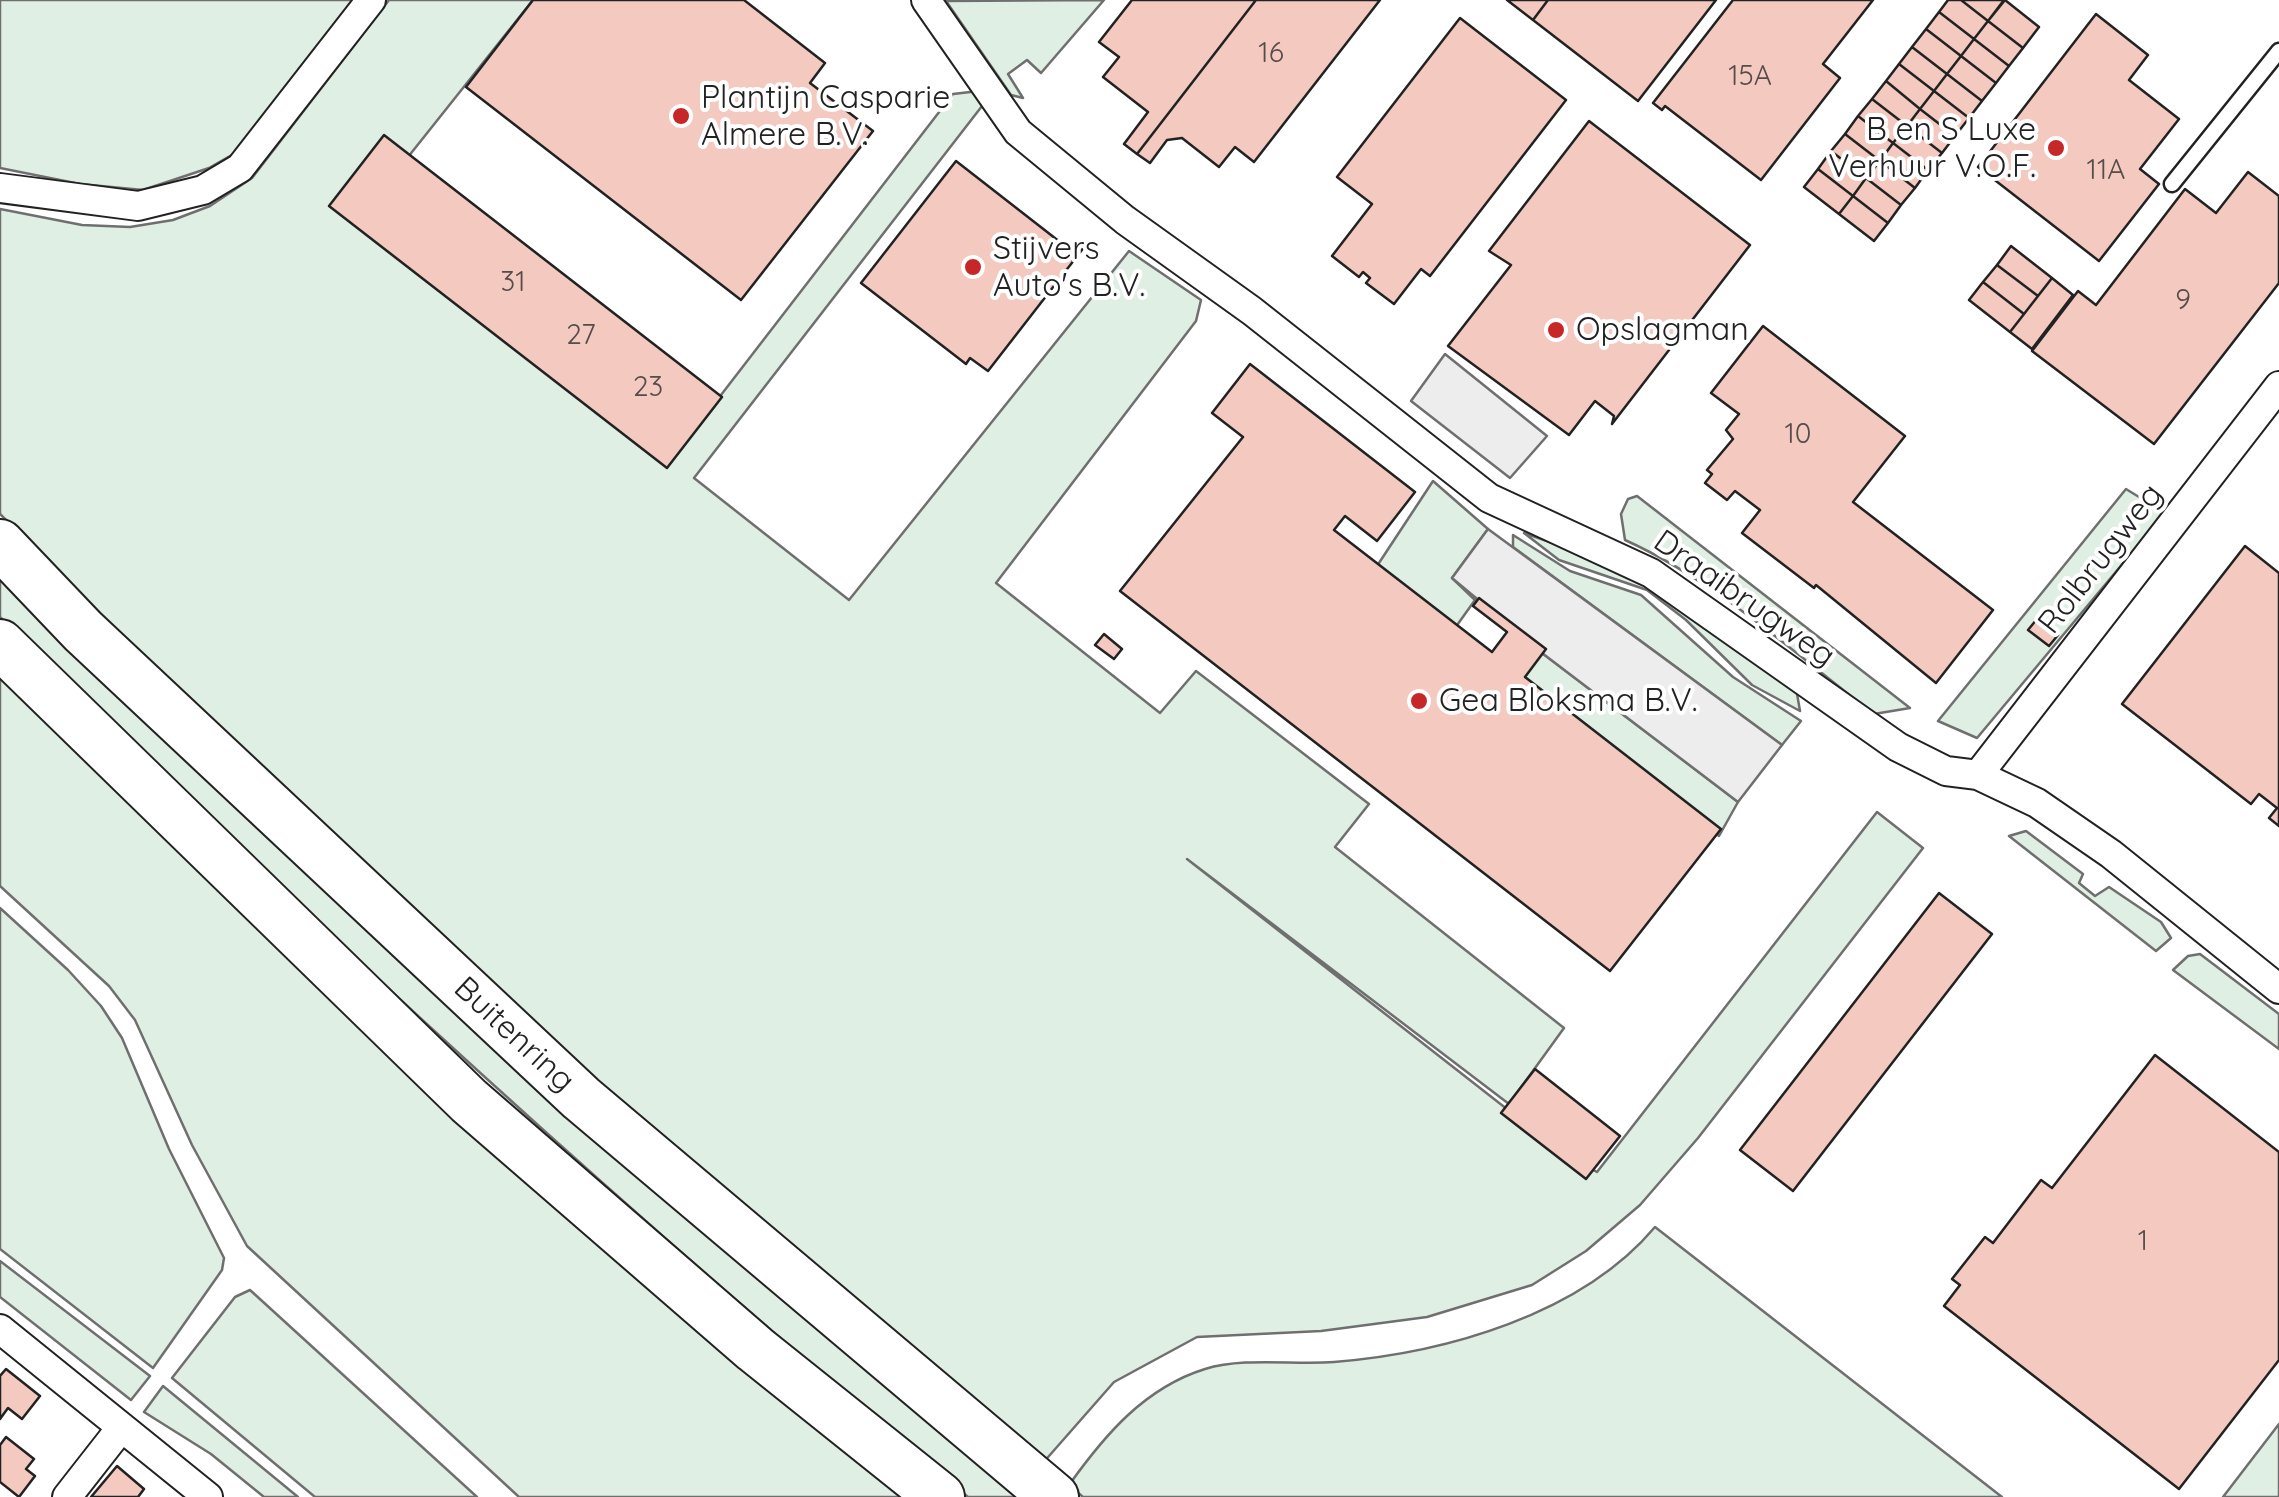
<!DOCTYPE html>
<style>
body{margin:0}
canvas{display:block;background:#fff}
</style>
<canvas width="2279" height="1497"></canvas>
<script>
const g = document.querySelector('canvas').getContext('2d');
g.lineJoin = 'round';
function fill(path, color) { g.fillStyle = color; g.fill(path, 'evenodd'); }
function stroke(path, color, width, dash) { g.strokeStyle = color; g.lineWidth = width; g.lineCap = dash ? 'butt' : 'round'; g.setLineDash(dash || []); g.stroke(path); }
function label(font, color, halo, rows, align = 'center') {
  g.font = font + ' Quicksand,sans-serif'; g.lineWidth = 8; g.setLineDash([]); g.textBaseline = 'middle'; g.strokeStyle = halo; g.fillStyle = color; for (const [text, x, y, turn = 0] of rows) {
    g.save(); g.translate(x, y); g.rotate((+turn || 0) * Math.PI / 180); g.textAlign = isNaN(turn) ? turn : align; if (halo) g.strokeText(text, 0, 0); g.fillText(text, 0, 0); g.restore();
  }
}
const green = new Path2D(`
 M 0,0 L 357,0 L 237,152 L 209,168 L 143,190 L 80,184 L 0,168 Z
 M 389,0 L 533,0 L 373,201 L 684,443 L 953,94 L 979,91 L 989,97 L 694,478 L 849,600 L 1129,251 L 1201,300 L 1196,321 L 996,583 L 1160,713 L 1196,671 L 1369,804 L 1335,847 L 1564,1028 L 1509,1104 L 1187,859 L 1567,1156 L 1597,1172 L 1877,812 L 1923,848 L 1698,1138 L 1640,1205 L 1586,1251 L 1532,1285 L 1427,1317 L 1321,1331 L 1197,1337 L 1114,1382 L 1042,1464 L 614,1099 L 264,776 L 0,514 L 0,209 L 82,225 L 130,227 L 173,220 L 210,206 L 252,178 Z
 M 1104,0 L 1041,73 L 1027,60 L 1008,74 L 1023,98 L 1011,95 L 946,1 Z
 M 1433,481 L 1488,529 L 1452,578 L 1475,600 L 1455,628 L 1375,569 Z
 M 2126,489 L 2165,513 L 1977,738 L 1938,721 Z
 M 1637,496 L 1910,708 L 1874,714 C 1795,654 1716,581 1625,540 L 1621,514 L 1628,499 Z
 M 1524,533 L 1630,570 L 1796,688 L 1800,711 L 1752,685 L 1686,620 L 1647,590 L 1559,560 Z
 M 1513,535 L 1570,571 L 1641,595 L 1733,677 L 1801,721 L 1782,745 L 1513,547 Z
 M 0,559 L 1021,1489 L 1014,1497 L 968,1497 C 632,1218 310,924 0,617 Z
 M 1542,653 L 1738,802 L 1719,836 L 1520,683 Z
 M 0,664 L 916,1497 L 519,1497 L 247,1246 L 192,1145 L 135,1020 L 109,986 L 0,886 Z
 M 2026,831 L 2083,874 L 2079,883 L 2095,896 L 2109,887 L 2161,922 L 2171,938 L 2156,951 L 2009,836 Z
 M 0,908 L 68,970 L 101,1006 L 122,1038 L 169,1149 L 224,1258 L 222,1270 L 153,1368 L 0,1249 Z
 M 2200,954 L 2279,1014 L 2279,1049 L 2173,970 L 2188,956 Z
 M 1655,1227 L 2002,1497 L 1083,1497 L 1069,1485 C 1104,1436 1144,1388 1205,1369 C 1244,1357 1293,1365 1334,1362 C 1445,1353 1581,1315 1655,1227 Z
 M 0,1261 L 150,1376 L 131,1400 L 0,1297 Z
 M 250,1290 L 477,1497 L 315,1497 L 172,1378 L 235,1297 Z
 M 163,1386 L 298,1497 L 264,1497 L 211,1454 L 144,1412 Z
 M 2279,1424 L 2279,1497 L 2223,1497 Z`);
fill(green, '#e0efe3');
stroke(green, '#6f6f6f', 2.5);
const parking = new Path2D(`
 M 1445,354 L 1547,436 L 1510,478 L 1411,401 Z
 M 1488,529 L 1782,745 L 1738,802 L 1542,653 L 1452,578 Z`);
fill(parking, '#ededed');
stroke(parking, '#6f6f6f', 2.5);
const building = new Path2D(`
 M 533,0 L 744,0 L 825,63 L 810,83 L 873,131 L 741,300 L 466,87 Z
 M 1132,0 L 1256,0 L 1137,154 L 1124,144 L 1148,112 L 1103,77 L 1119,57 L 1099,42 Z
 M 1256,0 L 1380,0 L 1254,162 L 1235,147 L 1219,167 L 1182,138 L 1167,140 L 1150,163 L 1137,154 Z
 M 1507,0 L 1548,0 L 1533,20 Z
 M 1548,0 L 1716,0 L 1638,101 L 1533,20 Z
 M 1733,0 L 1873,0 L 1823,64 L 1840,78 L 1761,180 L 1665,106 L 1662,110 L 1653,103 Z
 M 1948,0 L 1961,0 L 1988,21 L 1974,39 L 1939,12 Z
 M 1961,0 L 2004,0 L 1988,21 Z
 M 2005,0 L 2039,27 L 2023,48 L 1988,21 Z
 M 1939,12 L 1974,39 L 1961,56 L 1926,29 Z
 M 2096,14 L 2148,55 L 2129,80 L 2179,119 L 2140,169 L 2159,184 L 2099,261 L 1978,167 Z
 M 1460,18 L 1566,100 L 1430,276 L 1421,269 L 1394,304 L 1366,283 L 1370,278 L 1363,272 L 1359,277 L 1332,256 L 1372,204 L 1337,177 Z
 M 1988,21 L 2023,48 L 2009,66 L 1974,39 Z
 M 1926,29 L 1961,56 L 1947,74 L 1912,47 Z
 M 1974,39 L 2009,66 L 1996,83 L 1961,56 Z
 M 1912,47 L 1947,74 L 1934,91 L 1899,64 Z
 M 1961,56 L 1996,83 L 1982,101 L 1947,74 Z
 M 1899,64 L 1934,91 L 1920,109 L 1886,81 Z
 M 1947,74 L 1982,101 L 1969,118 L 1934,91 Z
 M 1886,81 L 1920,109 L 1907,126 L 1872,99 Z
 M 1934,91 L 1969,118 L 1955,136 L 1920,109 Z
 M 1872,99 L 1907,126 L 1893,143 L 1858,116 Z
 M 1920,109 L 1955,136 L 1942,153 L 1907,126 Z
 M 1858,116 L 1893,143 L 1880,161 L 1845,134 Z
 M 1589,121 L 1750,245 L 1612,424 L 1614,416 L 1595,401 L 1569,435 L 1448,346 L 1511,265 L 1489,251 Z
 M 1907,126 L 1942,153 L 1928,170 L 1893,143 Z
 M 1845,134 L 1880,161 L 1866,178 L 1831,151 Z
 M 384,135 L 722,397 L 667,468 L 329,206 Z
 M 1893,143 L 1928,170 L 1915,188 L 1880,161 Z
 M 1831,151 L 1866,178 L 1853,196 L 1818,169 Z
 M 956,161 L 1060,242 L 1056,248 L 1072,260 L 1085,246 L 988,371 L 970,358 L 966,364 L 861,283 Z
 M 1880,161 L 1915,188 L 1901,205 L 1866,178 Z
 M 1818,169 L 1853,196 L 1839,214 L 1804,187 Z
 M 2248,172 L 2279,196 L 2279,283 L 2154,444 L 2032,351 L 2078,291 L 2096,305 L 2185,189 L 2216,213 Z
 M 1866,178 L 1901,205 L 1888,223 L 1853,196 Z
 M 1853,196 L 1888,223 L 1874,241 L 1839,214 Z
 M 2011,246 L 2052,278 L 2038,296 L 1997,265 Z
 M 1997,265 L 2038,296 L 2024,314 L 1983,282 Z
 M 2052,278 L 2073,295 L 2032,349 L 2010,332 Z
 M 1983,282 L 2024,314 L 2010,332 L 1969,300 Z
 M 1763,326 L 1905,436 L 1853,502 L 1993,610 L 1936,683 L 1816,585 L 1814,588 L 1742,533 L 1760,510 L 1735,491 L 1727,500 L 1705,483 L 1712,474 L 1707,470 L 1733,439 L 1726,430 L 1739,414 L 1711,393 Z
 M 1250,364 L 1415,492 L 1377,541 L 1345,516 L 1334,530 L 1492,652 L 1507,632 L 1473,606 L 1479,598 L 1546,649 L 1525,677 L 1721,829 L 1610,971 L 1120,591 L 1243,437 L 1212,413 Z
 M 2245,546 L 2279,573 L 2279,826 L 2269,818 L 2277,808 L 2259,794 L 2251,804 L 2122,704 Z
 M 2037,619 L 2058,635 L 2049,646 L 2028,630 Z
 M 1104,634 L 1122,649 L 1114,659 L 1095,645 Z
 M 1939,893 L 1992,934 L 1793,1191 L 1740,1150 Z
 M 2155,1055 L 2279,1152 L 2279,1360 L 2179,1489 L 1944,1306 L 1960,1285 L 1952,1279 L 1985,1237 L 1993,1243 L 2041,1180 L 2052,1188 Z
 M 1535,1069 L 1620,1136 L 1586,1179 L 1501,1113 Z
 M 6,1369 L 40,1396 L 22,1419 L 8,1408 L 0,1419 L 0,1376 Z
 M 6,1437 L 34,1459 L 26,1469 L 35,1476 L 19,1497 L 0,1482 L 0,1445 Z
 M 117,1466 L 144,1489 L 138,1497 L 91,1497 Z`);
fill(building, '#f3c9c0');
stroke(building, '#222', 2.5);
const lane = new Path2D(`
 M 2172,184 L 2279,51`);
const street = new Path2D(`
 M 926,0 L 1018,132 L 1125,220 L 1252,311 L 1489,498 L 1651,573 L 1898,747 L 1946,771 L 1978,775 L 2037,803 L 2111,854 L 2279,989
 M 0,188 L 138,206 L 203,190 L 240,168 L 371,0
 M 1978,775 L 2279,386
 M 0,1329 L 208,1497
 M 67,1497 L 121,1428`);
const highway = new Path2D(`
 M 0,544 L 83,631 L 581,1098 L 1054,1497
 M 0,644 L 469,1101 L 755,1349 L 940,1497`);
stroke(lane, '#222', 19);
stroke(street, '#222', 32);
stroke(highway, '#222', 52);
stroke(lane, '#fff', 14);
stroke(street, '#fff', 28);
stroke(highway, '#fff', 48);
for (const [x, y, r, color] of [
 [681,116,10,"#c62828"],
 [2056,148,10,"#c62828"],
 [973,267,10,"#c62828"],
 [1556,330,10,"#c62828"],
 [1419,701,10,"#c62828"]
]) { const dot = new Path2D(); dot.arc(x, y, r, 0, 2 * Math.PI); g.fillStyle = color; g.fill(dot); stroke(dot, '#fff', 4); }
label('28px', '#564c4a', null, [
 ["16",1271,54],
 ["15A",1750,77],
 ["11A",2106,171],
 ["31",513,283],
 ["9",2183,301],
 ["27",581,336],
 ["23",648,388],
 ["10",1798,435],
 ["1",2143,1242]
]);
label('32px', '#222', '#fff', [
 ["Plantijn Casparie",701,98],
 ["Almere B.V.",701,135],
 ["B en S Luxe",2036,130,"right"],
 ["Verhuur V.O.F.",2036,167,"right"],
 ["Stijvers",993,249],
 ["Auto's B.V.",993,286],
 ["Opslagman",1576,330],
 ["Gea Bloksma B.V.",1439,701]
], 'left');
label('32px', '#222', '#fff', [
 ["Rolbrugweg",2101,559,-52],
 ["Draaibrugweg",1744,599,35],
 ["Buitenring",514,1035,43]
]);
</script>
